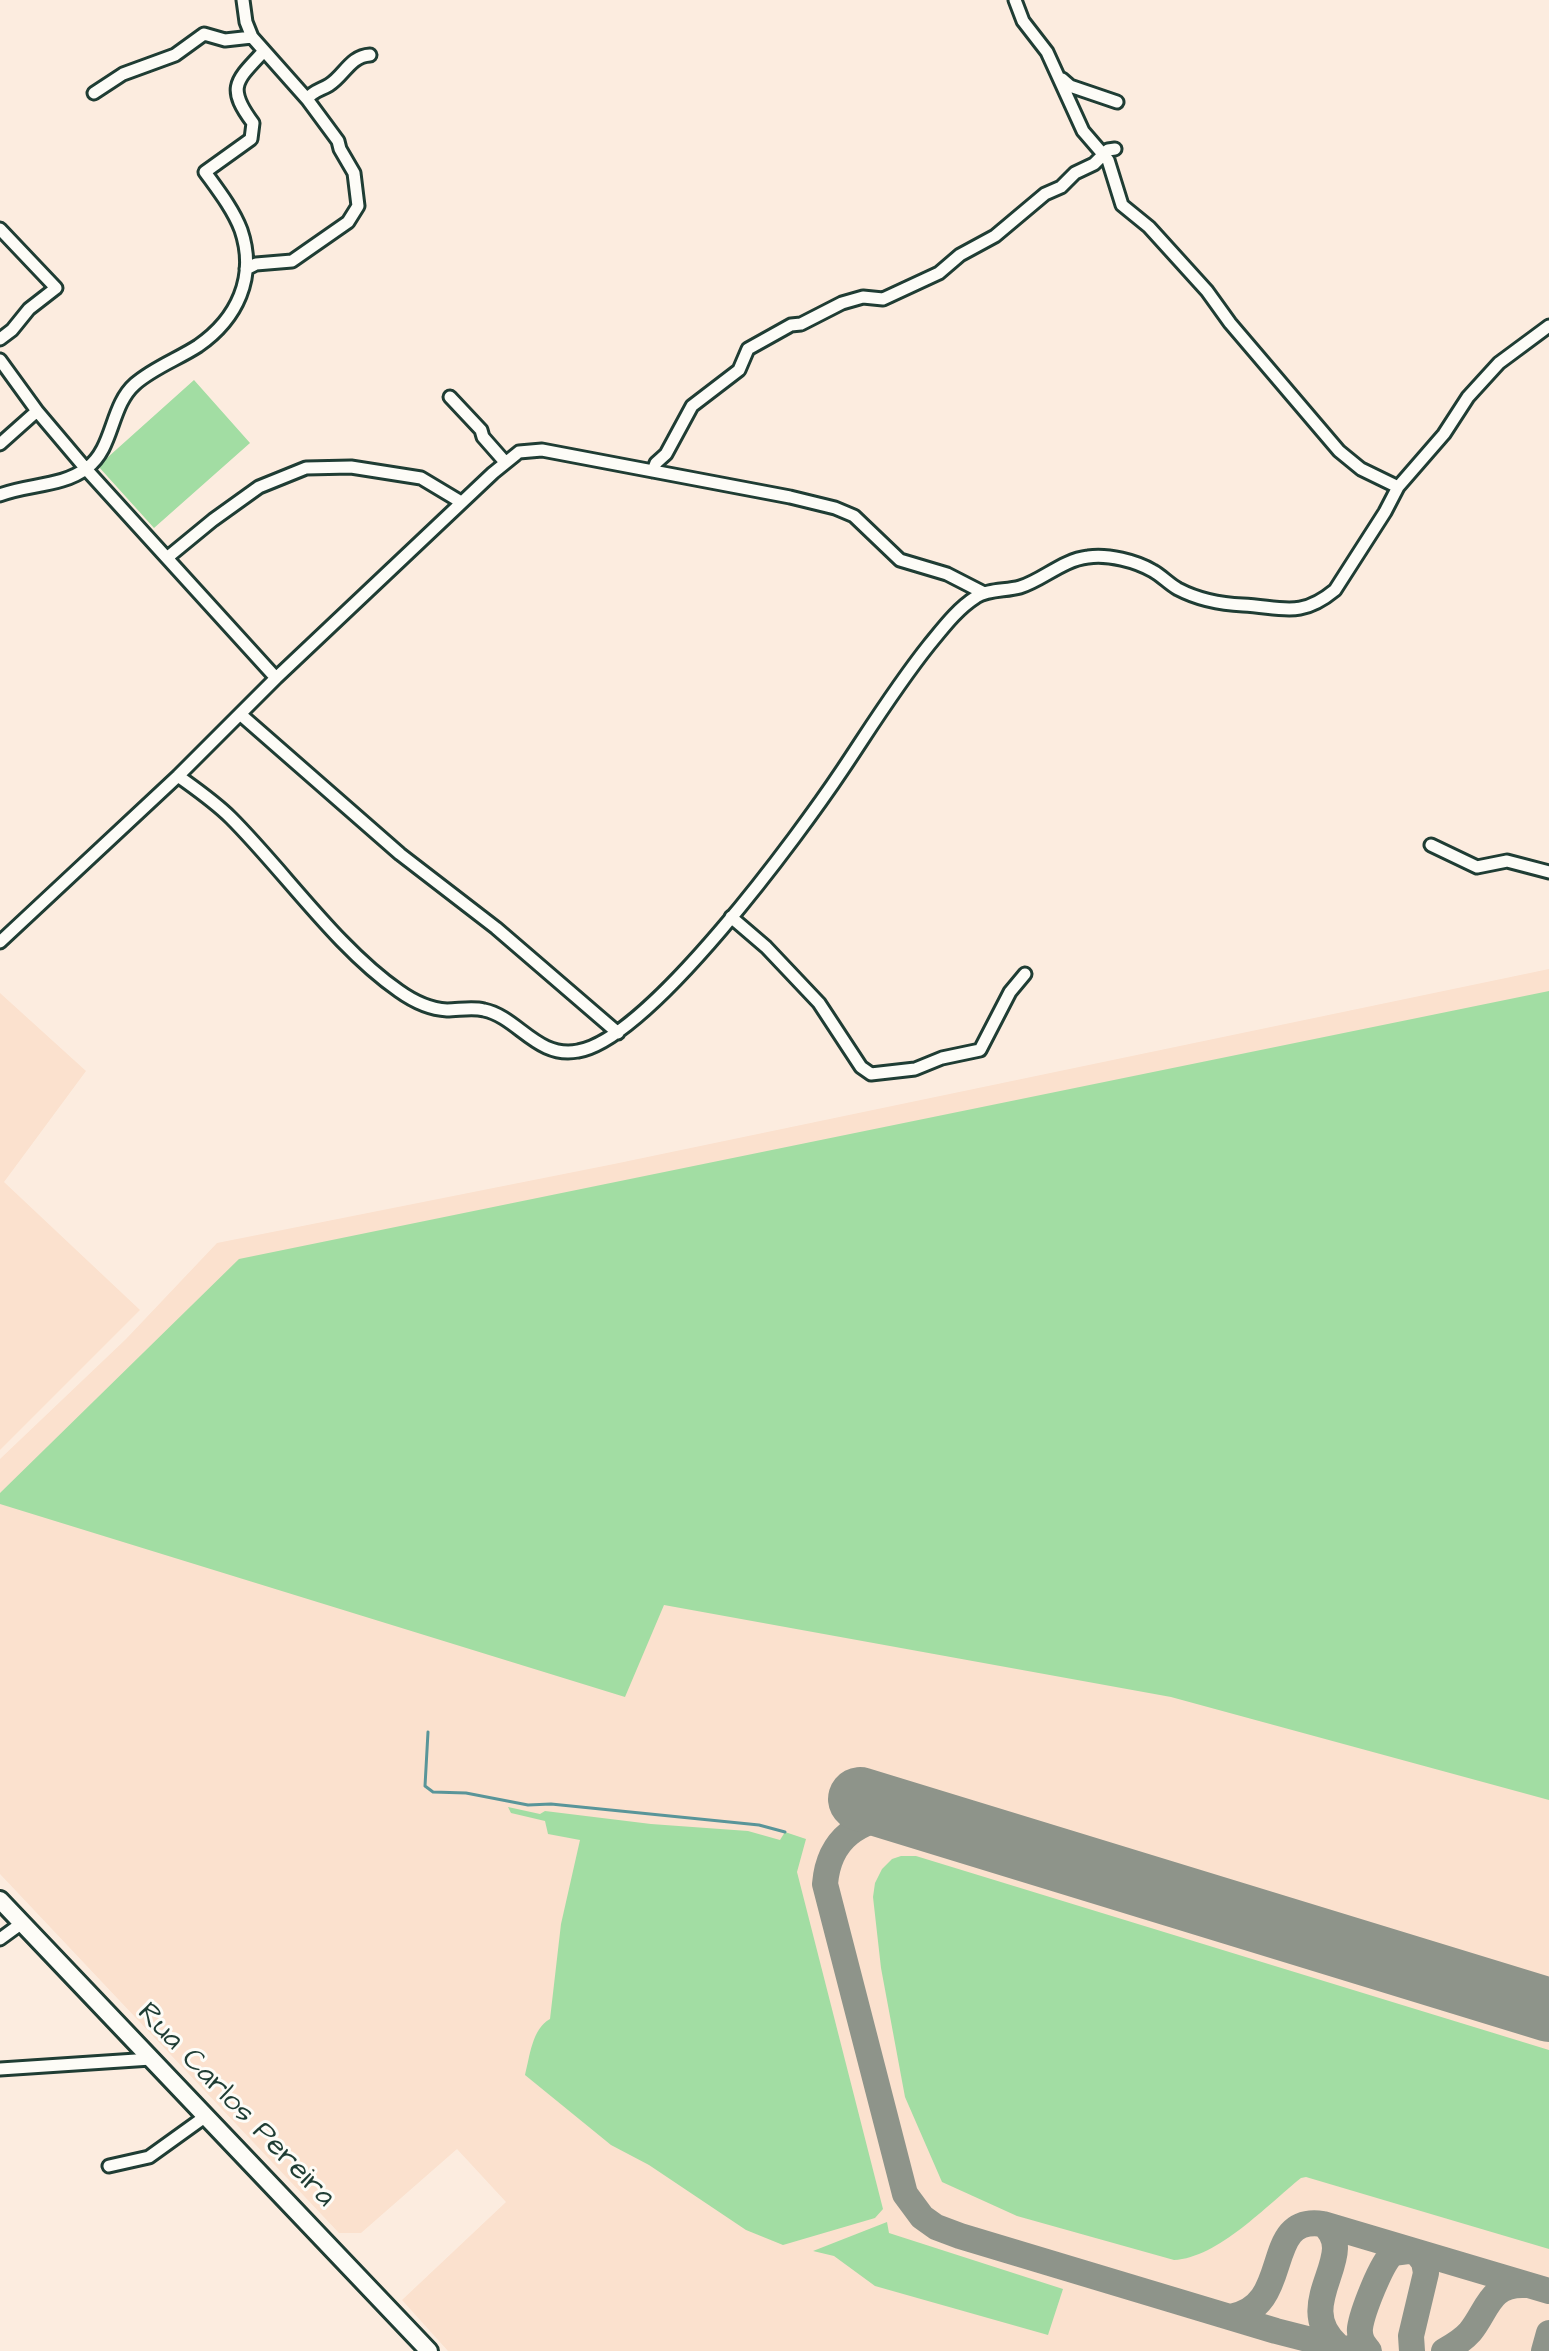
<!DOCTYPE html>
<style>
body{margin:0}
canvas{display:block;background:#fcecdf}
</style>
<canvas width="1549" height="2351"></canvas>
<script>
const g = document.querySelector('canvas').getContext('2d');
g.lineJoin = 'round';
function fill(path, color) { g.fillStyle = color; g.fill(path, 'evenodd'); }
function stroke(path, color, width, dash) { g.strokeStyle = color; g.lineWidth = width; g.lineCap = dash ? 'butt' : 'round'; g.setLineDash(dash || []); g.stroke(path); }
function label(font, color, halo, rows, align = 'center') {
  g.font = font + ' "Architects Daughter",sans-serif'; g.lineWidth = 6; g.setLineDash([]); g.textBaseline = 'middle'; g.strokeStyle = halo; g.fillStyle = color; for (const [text, x, y, turn = 0] of rows) {
    g.save(); g.translate(x, y); g.rotate((+turn || 0) * Math.PI / 180); g.textAlign = isNaN(turn) ? turn : align; if (halo) g.strokeText(text, 0, 0); g.fillText(text, 0, 0); g.restore();
  }
}
fill(new Path2D(`
 M 1549,969 L 1549,2351 L 448,2351 L 402,2300 L 506,2202 L 457,2149 L 361,2233 L 339,2233 L 0,1874 L 0,1459 L 126,1339 L 217,1243 L 614,1164 Z
 M 0,993 L 86,1071 L 4,1182 L 140,1310 L 0,1450 Z`), '#fbe1ce');
fill(new Path2D(`
 M 194,380 L 250,443 L 154,528 L 98,466 Z
 M 1549,991 L 1549,1800 L 1171,1697 L 664,1605 L 625,1697 L 0,1504 L 0,1493 L 239,1259 Z
 M 508,1807 L 540,1814 L 545,1811 L 651,1824 L 748,1831 L 780,1840 L 785,1832 L 806,1839 L 797,1872 L 883,2209 L 875,2218 L 783,2245 L 746,2230 L 649,2165 L 611,2145 L 525,2075 C 530,2056 532,2029 550,2019 L 561,1924 L 580,1840 L 548,1834 L 545,1821 L 511,1813 Z
 M 901,1856 L 916,1856 L 1549,2050 L 1549,2249 L 1306,2177 L 1301,2178 C 1267,2205 1218,2258 1174,2260 L 1017,2216 L 942,2182 L 905,2097 L 881,1968 L 873,1897 L 875,1883 L 882,1869 L 892,1859 Z
 M 887,2222 L 889,2233 L 1063,2289 L 1048,2335 L 875,2286 L 834,2256 L 813,2251 Z`), '#a2dda3');
stroke(new Path2D(`
 M 428,1732 L 425,1786 L 433,1792 L 466,1793 L 528,1805 L 551,1804 L 759,1825 L 785,1832`), '#599599', 3);
stroke(new Path2D(`
 M 902,1812 C 860,1821 829,1836 825,1884 L 905,2194 L 922,2217 L 936,2227 L 960,2236 L 1276,2331 L 1355,2351
 M 1323,2224 C 1362,2255 1289,2304 1338,2346
 M 1230,2317 C 1295,2307 1260,2214 1323,2224 L 1549,2291
 M 1369,2351 C 1363,2344 1359,2338 1360,2328 C 1362,2313 1381,2263 1393,2253 L 1408,2251
 M 1412,2351 L 1411,2336 L 1426,2273 L 1424,2262 L 1417,2253
 M 1444,2351 C 1453,2346 1463,2340 1470,2332 C 1488,2310 1489,2284 1524,2285
 M 1544,2351 L 1549,2333`), '#8e948a', 26);
stroke(new Path2D(`
 M 860,1799 L 1549,2010`), '#8e948a', 64);
const street = new Path2D(`
 M 243,0 L 246,22 L 252,37 L 307,99 L 338,141 L 340,149 L 354,173 L 358,206 L 348,222 L 292,261 L 256,264 L 246,269
 M 1015,0 L 1023,21 L 1047,52 L 1083,131 L 1108,160 L 1122,205 L 1149,227 L 1207,291 L 1230,323 L 1339,451 L 1361,469 L 1398,487
 M 1062,79 L 1070,86 L 1117,102
 M 94,93 L 123,74 L 175,55 L 204,34 L 225,40 L 252,37
 M 307,99 C 313,91 321,90 329,85 C 344,76 350,56 370,55
 M 0,229 L 56,288 L 29,309 L 12,330 L 0,339
 M 0,360 L 37,411
 M 450,397 L 481,430 L 483,437 L 505,462
 M 0,444 L 37,411 L 86,469 L 276,678
 M 653,471 L 656,463 L 666,454 L 692,406 L 739,370 L 748,349 L 791,325 L 801,324 L 842,303 L 863,297 L 883,299 L 939,273 L 960,255 L 995,236 L 1045,194 L 1061,187 L 1075,173 L 1094,164 L 1108,150 L 1115,149
 M 0,495 C 27,484 62,487 87,468 C 114,448 110,406 135,384 C 153,368 178,359 198,346 C 237,319 257,277 241,230 C 233,209 218,190 205,172 L 251,139 L 253,123 C 226,87 236,81 264,51
 M 168,557 L 213,520 L 259,487 L 306,468 L 351,467 L 421,478 L 461,502
 M 240,714 L 400,854 L 496,928 L 618,1033
 M 178,776 C 196,789 215,802 231,818 C 285,872 337,948 399,991 C 413,1001 429,1009 447,1010 C 459,1010 472,1007 484,1010 C 518,1017 537,1059 578,1051 C 650,1039 801,832 843,769 C 871,727 897,685 929,645 C 943,628 957,609 976,597 C 988,589 1006,591 1020,587 C 1043,580 1062,560 1088,557 C 1108,554 1136,561 1153,571 C 1162,576 1169,584 1178,589 C 1199,600 1219,604 1243,605 C 1282,607 1300,619 1335,590 L 1385,512 L 1398,487 L 1444,434 L 1468,397 L 1499,363 L 1549,326
 M 1431,845 L 1477,867 L 1507,861 L 1549,872
 M 731,917 L 766,947 L 819,1003 L 861,1067 L 871,1074 L 915,1069 L 942,1058 L 980,1050 L 1010,992 L 1025,974
 M 0,942 L 178,776 L 276,678 L 493,473 L 519,452 L 542,450 L 790,497 L 835,508 L 854,516 L 900,560 L 947,574 L 984,593
 M 0,1939 L 22,1923
 M 0,2069 L 151,2059
 M 109,2166 L 149,2157 L 206,2116`);
const secondary = new Path2D(`
 M 0,1900 L 429,2351`);
stroke(street, '#1f3d34', 17);
stroke(secondary, '#1f3d34', 22);
stroke(street, '#fdfcf7', 11);
stroke(secondary, '#fdfcf7', 16);
label('30px', '#1f3d34', '#fdfcf7', [
 ["Rua Carlos Pereira",235,2106,46]
]);
</script>
